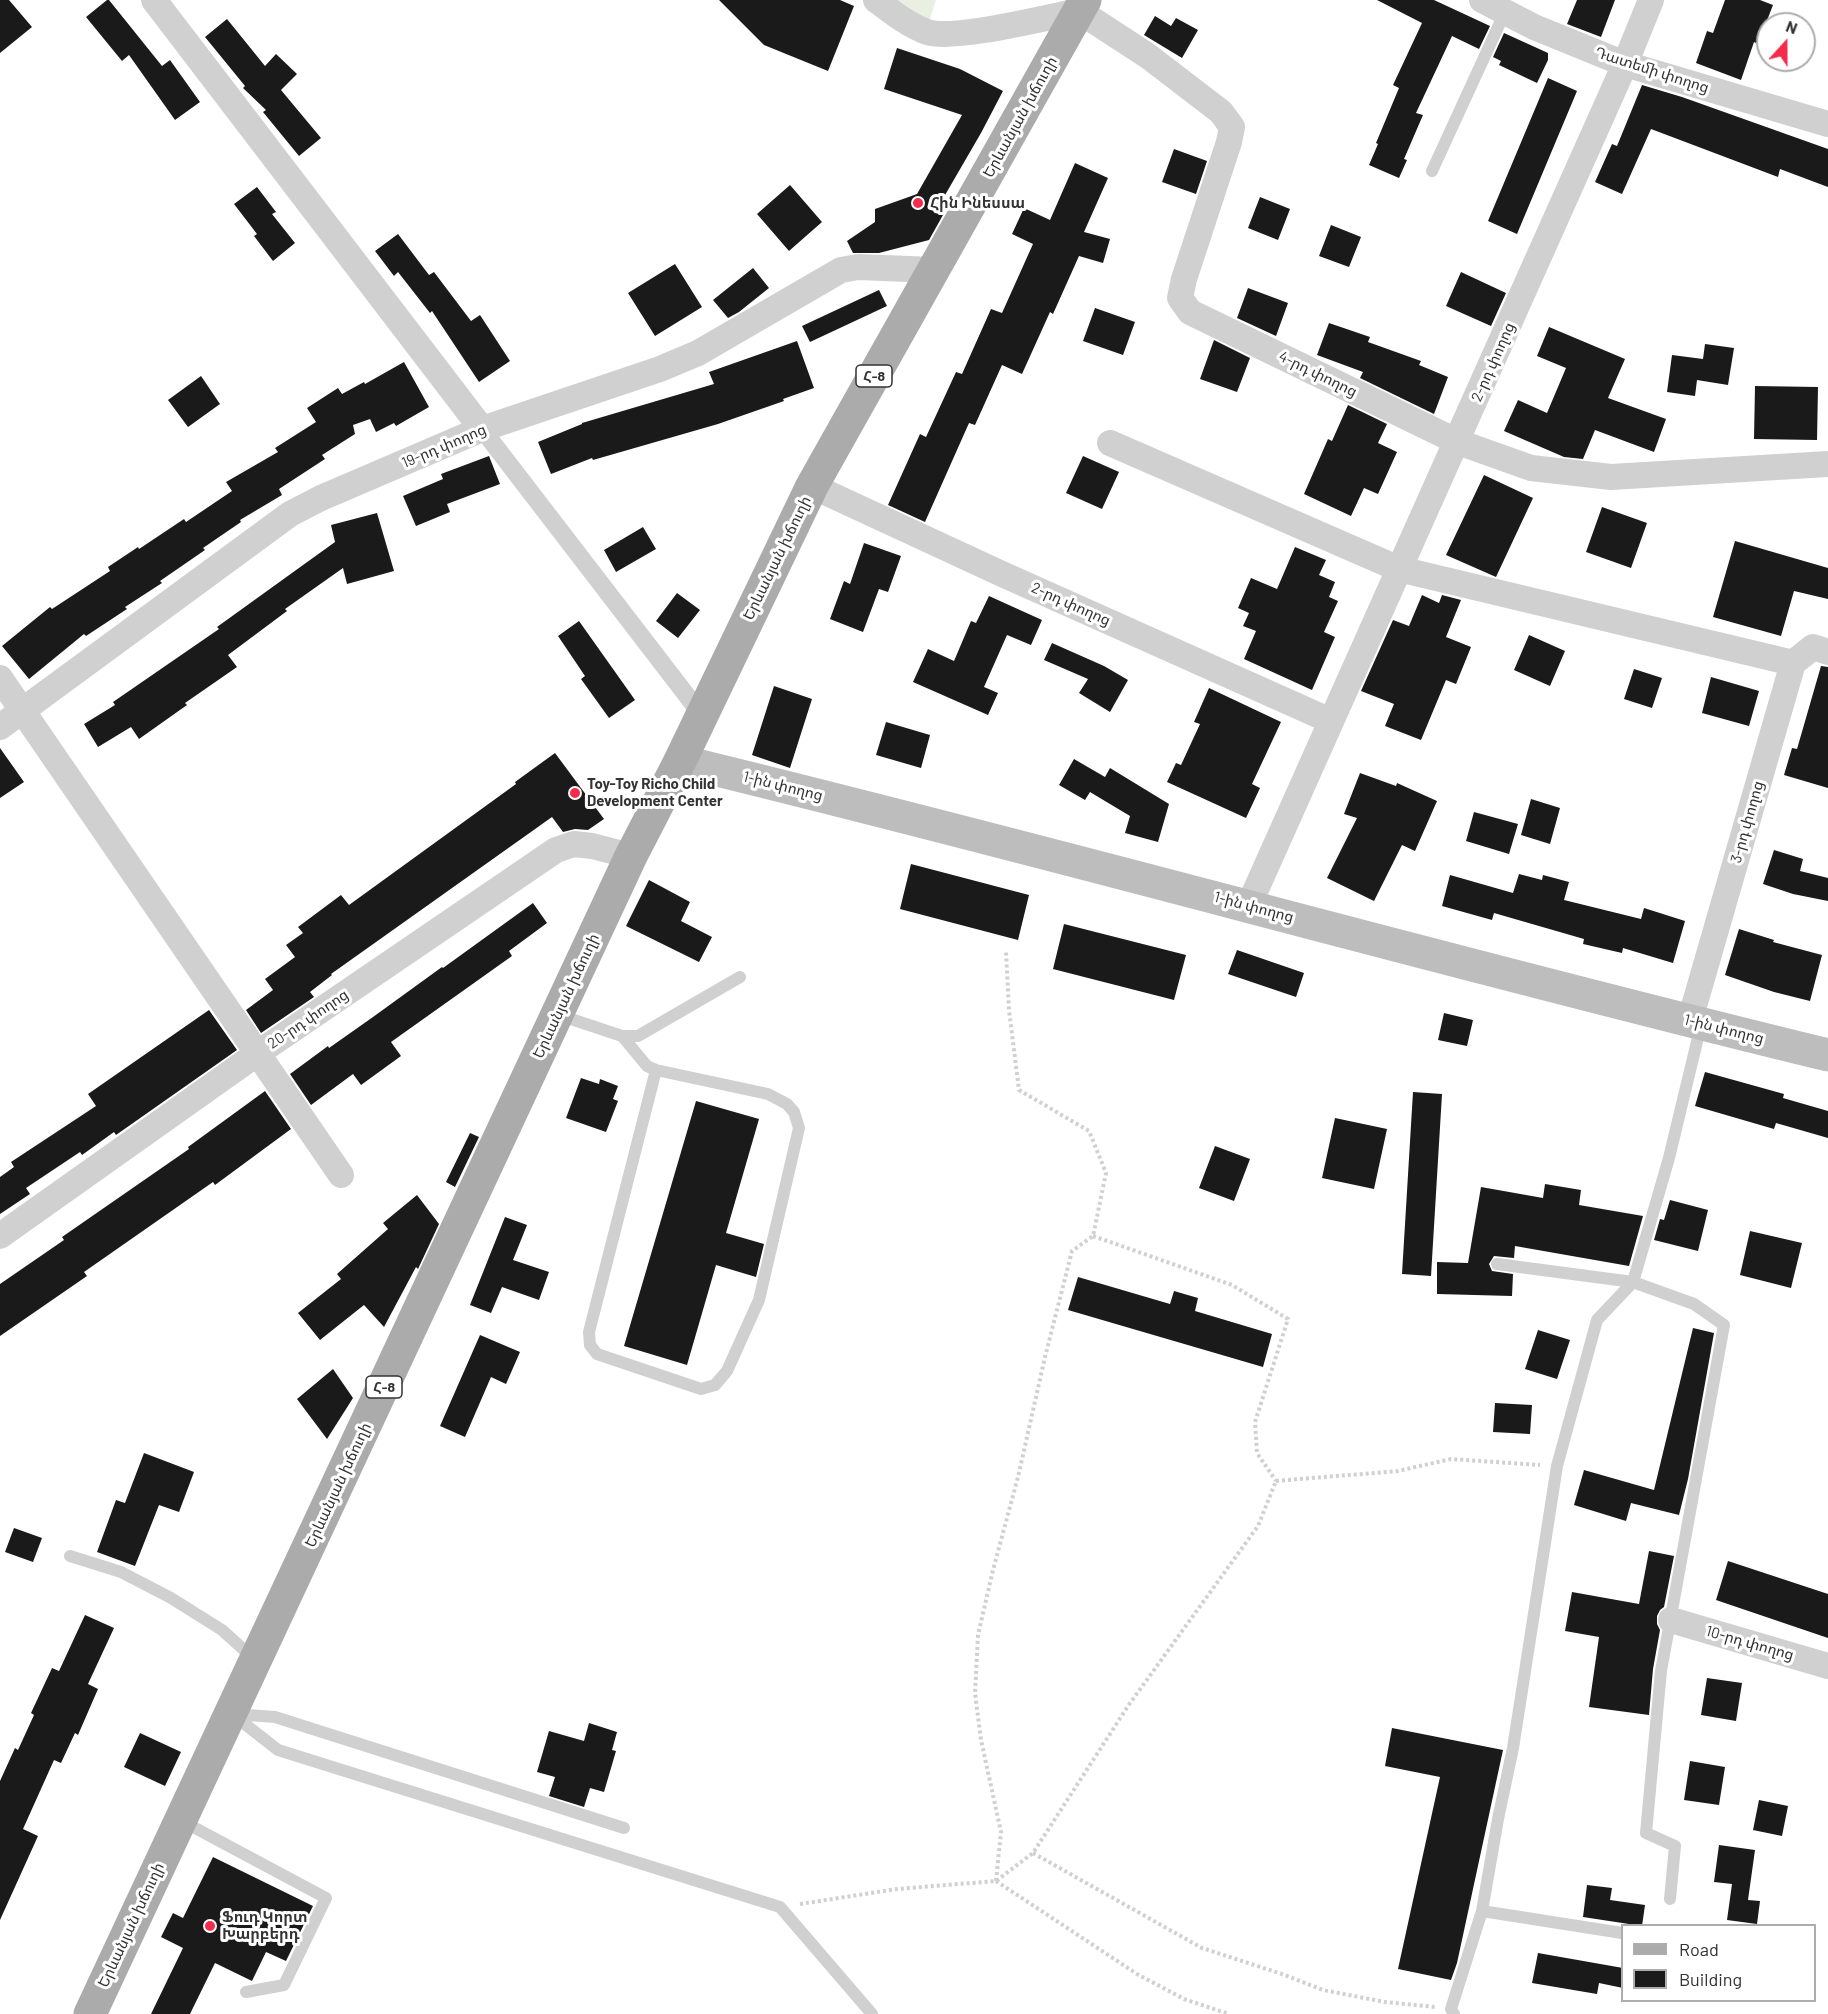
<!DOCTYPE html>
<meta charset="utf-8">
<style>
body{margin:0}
#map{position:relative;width:1828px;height:2014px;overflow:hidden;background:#fff;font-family:Barlow,sans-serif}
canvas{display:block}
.legend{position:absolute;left:1621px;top:1924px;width:195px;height:78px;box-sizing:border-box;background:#fff;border:2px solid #adadad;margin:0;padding:8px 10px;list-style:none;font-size:18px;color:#333}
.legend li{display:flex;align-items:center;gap:12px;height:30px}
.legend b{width:30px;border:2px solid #adadad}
.north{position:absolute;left:1756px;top:12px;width:60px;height:60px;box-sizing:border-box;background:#fff;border:2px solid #adadad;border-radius:50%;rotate:21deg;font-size:16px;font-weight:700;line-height:24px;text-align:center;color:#333}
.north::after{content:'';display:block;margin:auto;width:21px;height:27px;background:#f22c4a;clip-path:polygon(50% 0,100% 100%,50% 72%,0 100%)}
</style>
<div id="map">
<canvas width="1828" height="2014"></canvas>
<ul class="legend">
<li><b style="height:8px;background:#ababab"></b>Road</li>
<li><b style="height:16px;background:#1a1a1a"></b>Building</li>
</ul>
<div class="north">N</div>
</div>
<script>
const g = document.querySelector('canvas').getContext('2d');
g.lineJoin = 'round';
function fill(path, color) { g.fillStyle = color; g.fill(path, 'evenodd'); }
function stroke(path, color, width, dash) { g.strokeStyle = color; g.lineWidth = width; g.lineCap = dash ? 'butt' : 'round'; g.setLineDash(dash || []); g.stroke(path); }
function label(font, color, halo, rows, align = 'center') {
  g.font = font + ' Barlow,"Noto Sans Armenian",sans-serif'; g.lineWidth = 6; g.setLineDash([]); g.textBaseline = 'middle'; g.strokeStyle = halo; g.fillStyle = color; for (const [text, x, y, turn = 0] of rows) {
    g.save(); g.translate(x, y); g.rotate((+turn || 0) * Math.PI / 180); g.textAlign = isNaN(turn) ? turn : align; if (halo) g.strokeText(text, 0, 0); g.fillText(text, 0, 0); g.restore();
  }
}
fill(new Path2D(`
 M 897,0 L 936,0 L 929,22 Z`), '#eaf0e1');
fill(new Path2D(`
 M 0,0 L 9,0 L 32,27 L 0,53 Z
 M 107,0 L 109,0 L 162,66 L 170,60 L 200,102 L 175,120 L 129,55 L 122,61 L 86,17 Z
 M 719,0 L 840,0 L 854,6 L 828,71 L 764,45 Z
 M 1377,0 L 1434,0 L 1490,26 L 1479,49 L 1452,36 L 1416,113 L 1423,115 L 1404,159 L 1407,160 L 1399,178 L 1369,165 L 1378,144 L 1376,143 L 1399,88 L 1393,85 L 1422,23 Z
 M 1577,0 L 1615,0 L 1601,37 L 1567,24 Z
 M 1725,0 L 1760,0 L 1773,5 L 1758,44 L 1754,42 L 1741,80 L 1696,63 L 1707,31 L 1713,33 Z
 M 1155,16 L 1171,26 L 1176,18 L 1198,30 L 1182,58 L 1144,35 Z
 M 227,19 L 265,66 L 276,54 L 297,74 L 281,90 L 321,138 L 299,156 L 263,112 L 266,110 L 243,88 L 245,86 L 205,37 Z
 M 1504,33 L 1548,53 L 1548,60 L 1537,83 L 1499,65 L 1501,61 L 1493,57 Z
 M 897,48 L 960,69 L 1003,91 L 981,133 L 941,202 L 948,206 L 929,240 L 879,253 L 853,253 L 847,241 L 875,222 L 875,209 L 917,194 L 962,115 L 884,89 Z
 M 1548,78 L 1577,91 L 1517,234 L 1488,221 Z
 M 1642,85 L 1682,97 L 1828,149 L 1828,187 L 1780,169 L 1778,177 L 1651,129 L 1622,194 L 1595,182 L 1612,144 L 1617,146 Z
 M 1174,149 L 1207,161 L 1196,194 L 1162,182 Z
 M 1075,163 L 1108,178 L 1084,232 L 1110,239 L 1103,263 L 1079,256 L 1053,314 L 1050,312 L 1022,374 L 1002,365 L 975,425 L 969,423 L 925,522 L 888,505 L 920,434 L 926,437 L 956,372 L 962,374 L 991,309 L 1002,313 L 1033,244 L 1012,234 L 1024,208 L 1050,220 Z
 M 790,185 L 822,222 L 789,251 L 757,214 Z
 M 257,187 L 276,212 L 272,214 L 295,243 L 273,261 L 254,236 L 257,234 L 234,204 Z
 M 1260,197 L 1290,209 L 1278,240 L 1248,228 Z
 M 1331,225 L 1361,237 L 1349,267 L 1319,256 Z
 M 398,234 L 429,275 L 434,272 L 471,321 L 480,315 L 510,361 L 479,382 L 432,311 L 430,313 L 398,272 L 394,276 L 375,251 Z
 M 675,264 L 702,307 L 655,336 L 628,293 Z
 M 753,268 L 769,288 L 739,312 L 728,318 L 713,300 Z
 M 1461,272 L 1506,293 L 1491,326 L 1446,306 Z
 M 1248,288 L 1288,303 L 1276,336 L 1237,318 Z
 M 879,290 L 887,306 L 810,342 L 802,326 Z
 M 1095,308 L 1135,322 L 1123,355 L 1083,341 Z
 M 1329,323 L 1370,337 L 1368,342 L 1421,361 L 1419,365 L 1448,377 L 1434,414 L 1360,378 L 1363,372 L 1317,355 Z
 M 1549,327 L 1625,359 L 1608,398 L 1666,419 L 1654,452 L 1595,430 L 1583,459 L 1564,457 L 1504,431 L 1518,400 L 1547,413 L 1566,368 L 1537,356 Z
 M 1214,340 L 1250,358 L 1237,392 L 1200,379 Z
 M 797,341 L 814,388 L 783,399 L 784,401 L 718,424 L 593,460 L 592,458 L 551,474 L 538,442 L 582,424 L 582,423 L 714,384 L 709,372 Z
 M 1705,344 L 1734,348 L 1728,385 L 1697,380 L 1695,396 L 1667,392 L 1672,355 L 1703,359 Z
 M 404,362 L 429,407 L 396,426 L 394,423 L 376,432 L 370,419 L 353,425 L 355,434 L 322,455 L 325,459 L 279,489 L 282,495 L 240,520 L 241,522 L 203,548 L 205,550 L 160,581 L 162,583 L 125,607 L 127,609 L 86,636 L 84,634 L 29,679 L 2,646 L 50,607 L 52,609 L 110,571 L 108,567 L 138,547 L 139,549 L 184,519 L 186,522 L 232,491 L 226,482 L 278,452 L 275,448 L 316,422 L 307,408 L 338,388 L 342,394 L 364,382 L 365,384 Z
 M 201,376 L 220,404 L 188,427 L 168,400 Z
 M 1755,386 L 1818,387 L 1817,440 L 1754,439 Z
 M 1348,405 L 1387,424 L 1378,443 L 1397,452 L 1378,494 L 1364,488 L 1351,516 L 1304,494 L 1328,439 L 1332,441 Z
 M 489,456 L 500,484 L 447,504 L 450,512 L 416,526 L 403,496 L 443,479 L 441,474 Z
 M 1083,456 L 1119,472 L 1102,509 L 1066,493 Z
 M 1484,475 L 1533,498 L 1496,577 L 1446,555 Z
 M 1602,507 L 1647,523 L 1631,568 L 1586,552 Z
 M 377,513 L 394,571 L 347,584 L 343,568 L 285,609 L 287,611 L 228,655 L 237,667 L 185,703 L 187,705 L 139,739 L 131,727 L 98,747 L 84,724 L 115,705 L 113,702 L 219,629 L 217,627 L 335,542 L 331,525 Z
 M 643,527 L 656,549 L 616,572 L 604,550 Z
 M 1735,541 L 1828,568 L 1828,599 L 1794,591 L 1781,636 L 1713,617 Z
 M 864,543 L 901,556 L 888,592 L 879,589 L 863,632 L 830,619 L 844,581 L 850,584 Z
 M 1295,547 L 1326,560 L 1319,575 L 1335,582 L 1329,597 L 1338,601 L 1324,632 L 1335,637 L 1312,690 L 1244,659 L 1256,631 L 1243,626 L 1249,613 L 1238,608 L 1251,578 L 1277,589 Z
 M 677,593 L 700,610 L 678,638 L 656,621 Z
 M 1422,595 L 1439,603 L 1442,595 L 1461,600 L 1446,637 L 1471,647 L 1456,684 L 1446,680 L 1421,740 L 1385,726 L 1394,704 L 1361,691 L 1393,620 L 1409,626 Z
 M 989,596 L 1042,620 L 1031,645 L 1007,635 L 984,687 L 998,693 L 988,715 L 913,682 L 928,649 L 954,661 L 971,621 L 976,623 Z
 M 579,621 L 635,700 L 609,718 L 581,679 L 585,676 L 558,636 Z
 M 1529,635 L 1565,651 L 1550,686 L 1514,670 Z
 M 1052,643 L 1104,666 L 1128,680 L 1110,712 L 1079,693 L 1088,679 L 1044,660 Z
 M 1821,666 L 1828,667 L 1828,788 L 1784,775 L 1792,748 L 1797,749 Z
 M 1634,669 L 1662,678 L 1652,708 L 1624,699 Z
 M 1711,677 L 1759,691 L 1749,726 L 1702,713 Z
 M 774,686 L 812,699 L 790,768 L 752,755 Z
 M 1209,688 L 1281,722 L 1252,784 L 1260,788 L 1246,818 L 1167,782 L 1176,763 L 1181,765 L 1200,724 L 1194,722 Z
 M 886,722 L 930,735 L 921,768 L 876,755 Z
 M 0,748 L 24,782 L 0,798 Z
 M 555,753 L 604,819 L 588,830 L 575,829 L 563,832 L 552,817 L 331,974 L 332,975 L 310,992 L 314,997 L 261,1033 L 246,1010 L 273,990 L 265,979 L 295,957 L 286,945 L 303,933 L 298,927 L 341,895 L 349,905 L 516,784 L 515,782 Z
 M 1074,759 L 1105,777 L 1110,768 L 1169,804 L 1158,842 L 1125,833 L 1130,816 L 1090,792 L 1085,800 L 1059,785 Z
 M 1360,773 L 1396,786 L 1397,783 L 1437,801 L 1415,851 L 1402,845 L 1374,901 L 1327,878 L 1357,818 L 1344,814 Z
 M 1531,799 L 1560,808 L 1550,844 L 1521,835 Z
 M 1474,812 L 1518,824 L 1509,854 L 1466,841 Z
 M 1774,850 L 1803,859 L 1800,871 L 1828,878 L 1828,901 L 1793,894 L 1763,884 Z
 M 911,864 L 1029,895 L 1018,940 L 900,909 Z
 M 1519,874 L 1542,880 L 1543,875 L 1569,882 L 1564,900 L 1641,919 L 1644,908 L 1685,921 L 1673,963 L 1623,948 L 1622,953 L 1583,944 L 1584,939 L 1494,913 L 1492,920 L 1442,906 L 1450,875 L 1513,893 Z
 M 649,880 L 690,902 L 681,921 L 712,937 L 699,962 L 626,926 Z
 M 533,903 L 547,923 L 509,951 L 512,956 L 391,1042 L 401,1056 L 361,1085 L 353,1074 L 311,1105 L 290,1074 L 328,1046 L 329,1048 L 373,1017 L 442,967 L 443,968 Z
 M 1064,924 L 1186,955 L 1174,1000 L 1053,969 Z
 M 1739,929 L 1774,940 L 1773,942 L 1822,955 L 1810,1001 L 1774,992 L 1725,975 Z
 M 1237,950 L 1304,973 L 1296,997 L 1228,974 Z
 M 209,1010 L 237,1050 L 116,1135 L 114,1132 L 82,1155 L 80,1152 L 26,1188 L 30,1194 L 0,1214 L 0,1177 L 14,1167 L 11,1162 L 96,1106 L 88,1094 Z
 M 1444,1013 L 1473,1020 L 1467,1046 L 1438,1040 Z
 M 1705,1072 L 1784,1094 L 1783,1098 L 1828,1111 L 1828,1138 L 1776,1123 L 1774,1129 L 1695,1106 Z
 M 581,1078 L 599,1084 L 600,1079 L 618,1086 L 613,1099 L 618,1101 L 606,1132 L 566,1118 Z
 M 265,1091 L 291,1129 L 215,1185 L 213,1182 L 84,1272 L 87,1276 L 0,1336 L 0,1284 L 64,1240 L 62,1237 L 189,1149 L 188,1147 Z
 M 1413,1092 L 1442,1094 L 1431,1276 L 1402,1274 Z
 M 696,1101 L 759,1119 L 726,1233 L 764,1244 L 756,1277 L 716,1265 L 687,1365 L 624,1346 Z
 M 1335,1118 L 1387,1129 L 1374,1189 L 1322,1178 Z
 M 470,1133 L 479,1137 L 455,1187 L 446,1182 Z
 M 1215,1146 L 1250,1159 L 1234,1201 L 1199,1188 Z
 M 1545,1184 L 1581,1190 L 1579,1205 L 1643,1216 L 1629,1266 L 1515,1246 L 1514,1258 L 1494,1256 L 1489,1264 L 1492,1271 L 1513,1274 L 1512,1296 L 1437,1294 L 1437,1262 L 1468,1263 L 1481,1187 L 1543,1198 Z
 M 417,1195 L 439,1224 L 418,1269 L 416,1267 L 384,1327 L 364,1305 L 320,1340 L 298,1313 L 341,1279 L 337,1274 L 388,1229 L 383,1223 Z
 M 1670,1200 L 1708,1210 L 1698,1251 L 1654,1240 L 1660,1219 L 1664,1220 Z
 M 505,1217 L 527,1225 L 513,1260 L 549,1272 L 539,1300 L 502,1287 L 491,1313 L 470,1305 Z
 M 1750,1231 L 1802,1243 L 1791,1288 L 1740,1275 Z
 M 1078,1277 L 1170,1304 L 1174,1291 L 1198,1298 L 1195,1311 L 1272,1334 L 1263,1367 L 1068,1310 Z
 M 1693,1328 L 1714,1333 L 1688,1479 L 1679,1515 L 1631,1503 L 1626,1521 L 1574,1505 L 1584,1470 L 1654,1490 Z
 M 1538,1330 L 1570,1340 L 1557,1379 L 1525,1369 Z
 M 480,1335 L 520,1352 L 506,1384 L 491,1377 L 465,1437 L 440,1426 Z
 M 333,1369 L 353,1398 L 327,1439 L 297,1399 Z
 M 1495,1403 L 1532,1405 L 1530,1434 L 1493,1432 Z
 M 144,1453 L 194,1472 L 179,1512 L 159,1505 L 135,1566 L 97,1552 L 116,1500 L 125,1503 Z
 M 14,1528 L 42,1538 L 33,1562 L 5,1552 Z
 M 1649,1551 L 1674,1556 L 1664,1607 L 1660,1610 L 1657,1616 L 1657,1624 L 1660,1630 L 1653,1669 L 1649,1715 L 1589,1707 L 1599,1637 L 1565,1631 L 1572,1592 L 1639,1604 Z
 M 1728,1561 L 1828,1594 L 1828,1638 L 1716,1600 Z
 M 85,1615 L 114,1628 L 88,1684 L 98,1689 L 78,1735 L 75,1733 L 61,1763 L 54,1760 L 23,1829 L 38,1836 L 0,1920 L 0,1781 L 15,1748 L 18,1750 L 34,1715 L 31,1713 L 52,1668 L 59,1671 Z
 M 1707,1678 L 1742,1683 L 1736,1721 L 1701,1715 Z
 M 589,1723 L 617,1732 L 612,1750 L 616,1751 L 604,1792 L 590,1788 L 584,1807 L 549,1796 L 555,1777 L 537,1772 L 549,1731 L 584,1741 Z
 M 1392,1728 L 1503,1750 L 1457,1963 L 1451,1980 L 1398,1969 L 1440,1777 L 1385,1766 Z
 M 140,1733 L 181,1752 L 165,1786 L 124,1767 Z
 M 1690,1761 L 1725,1767 L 1719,1805 L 1684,1800 Z
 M 1759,1800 L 1788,1806 L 1782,1836 L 1753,1830 Z
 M 1719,1845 L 1755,1850 L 1748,1900 L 1760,1901 L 1757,1924 L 1727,1920 L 1732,1884 L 1714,1882 Z
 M 213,1857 L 313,1906 L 286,1961 L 266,1952 L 252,1981 L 215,1963 L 190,2014 L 151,2014 L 183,1948 L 161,1937 L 173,1913 L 183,1918 Z
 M 1587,1885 L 1612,1888 L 1610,1900 L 1645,1905 L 1642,1926 L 1583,1917 Z
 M 1538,1953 L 1623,1968 L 1623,1988 L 1599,1983 L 1597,1994 L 1532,1983 Z`), '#1a1a1a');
stroke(new Path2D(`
 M 1093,1236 L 1232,1285 L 1288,1319 L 1255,1422 L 1257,1453 L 1276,1481
 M 1276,1481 L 1398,1471 L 1451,1459 L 1540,1465
 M 1033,1853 L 1202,1948 L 1282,1974 L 1323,1990 L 1385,2002 L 1435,2007
 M 996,1881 L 1001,1832 L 981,1740 L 975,1693 L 978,1635 L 993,1570 L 1018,1477 L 1045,1357 L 1072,1251 L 1093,1236 L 1106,1173 L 1089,1131 L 1019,1090 L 1009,1010 L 1006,952
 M 996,1881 L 1137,1974 L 1184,1999 L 1229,2014
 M 800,1904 L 897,1889 L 996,1881 L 1033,1853 L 1128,1706 L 1258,1526 L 1276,1481`), '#d0d0d0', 4, [3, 3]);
stroke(new Path2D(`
 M 1432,171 L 1505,12
 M 559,1015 L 622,1036 L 638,1036 L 740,977
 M 622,1036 L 647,1066 L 656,1070 L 768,1094 L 787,1104 L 794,1112 L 799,1128 L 759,1300 L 727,1371 L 715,1385 L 701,1389 L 597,1354 L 590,1345 L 589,1332 L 656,1070
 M 1497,1264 L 1633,1282 L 1694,1304 L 1724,1325 L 1661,1671 L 1646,1833 L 1675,1846 L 1670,1899
 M 70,1556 L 121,1572 L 171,1598 L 222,1630 L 253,1658
 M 232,1714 L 278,1750 L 780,1907 L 872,2014
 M 233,1714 L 275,1717 L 624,1828
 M 182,1821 L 326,1898 L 284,1985 L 246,1992
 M 1482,1911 L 1622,1933
 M 1454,2014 L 1451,2009 L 1482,1911 L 1498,1819 L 1513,1748 L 1557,1466 L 1597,1320 L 1633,1282 L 1669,1158 L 1701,1025`), '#d0d0d0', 12);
stroke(new Path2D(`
 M 482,429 L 701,714`), '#d0d0d0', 18);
stroke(new Path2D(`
 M 154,0 L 482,429
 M 876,0 C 892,12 908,25 927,32 C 954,41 1047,17 1079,11 L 1148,56 L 1221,112 L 1232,127 L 1229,142 L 1184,279 L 1180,298 L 1190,312 L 1458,442 L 1531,468 L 1611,477 L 1828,464
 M 1482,0 L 1534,27 L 1625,64 L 1828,124
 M 1110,443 L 1399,569 L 1793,663
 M 812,486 L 1002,574 L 1331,721
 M 0,678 L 341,1175
 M 0,727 L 290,514 L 321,498 L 482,429 L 660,369 L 698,353 L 841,270 L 858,267 L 934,270
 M 1249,905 L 1625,64 L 1651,0
 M 1690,1020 L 1793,663 L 1813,647 L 1828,652
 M 0,1236 L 258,1053 L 556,850 L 574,844 L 592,846 L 631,856
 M 1671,1620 L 1828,1666`), '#d0d0d0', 26);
stroke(new Path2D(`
 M 680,761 C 1064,854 1444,962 1828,1055`), '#bdbdbd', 33);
stroke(new Path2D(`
 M 90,2014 L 631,856 L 680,761 L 812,486 L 1085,0`), '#ababab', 33);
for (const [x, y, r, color] of [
 [918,203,6,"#f22c4a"],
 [575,793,6,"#f22c4a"],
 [210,1926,6,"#f22c4a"]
]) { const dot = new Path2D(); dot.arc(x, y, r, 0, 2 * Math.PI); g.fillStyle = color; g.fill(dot); stroke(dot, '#fff', 2); }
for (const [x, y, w] of [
 [874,376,36],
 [384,1387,36]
]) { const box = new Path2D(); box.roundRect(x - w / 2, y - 11, w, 22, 4.5); g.fillStyle = '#fff'; g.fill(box); stroke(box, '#333', 1.5); }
label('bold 14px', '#333', null, [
 ["Հ-8",874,376],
 ["Հ-8",384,1387]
]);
label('15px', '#333', '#fff', [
 ["Դատեմի փողոց",1652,70,18],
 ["Երևանյան խճուղի",1020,117,-61],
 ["2-րդ փողոց",1493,362,-66],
 ["4-րդ փողոց",1318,374,26],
 ["19-րդ փողոց",444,446,-23],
 ["Երևանյան խճուղի",777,558,-64],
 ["2-րդ փողոց",1071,604,24],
 ["1-ին փողոց",783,786,14],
 ["3-րդ փողոց",1747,822,-74],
 ["1-ին փողոց",1254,907,15],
 ["Երևանյան խճուղի",566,996,-65],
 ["20-րդ փողոց",308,1019,-34],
 ["1-ին փողոց",1724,1029,14],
 ["Երևանյան խճուղի",338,1485,-65],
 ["10-րդ փողոց",1750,1643,16],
 ["Երևանյան խճուղի",131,1925,-65]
]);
label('bold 15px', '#333', '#fff', [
 ["Հին Ինեսսա",930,203],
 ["Toy-Toy Richo Child",587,784],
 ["Development Center",587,801],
 ["Ֆուդ Կորտ",222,1917],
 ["Խարբերդ",222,1934]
], 'left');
</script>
